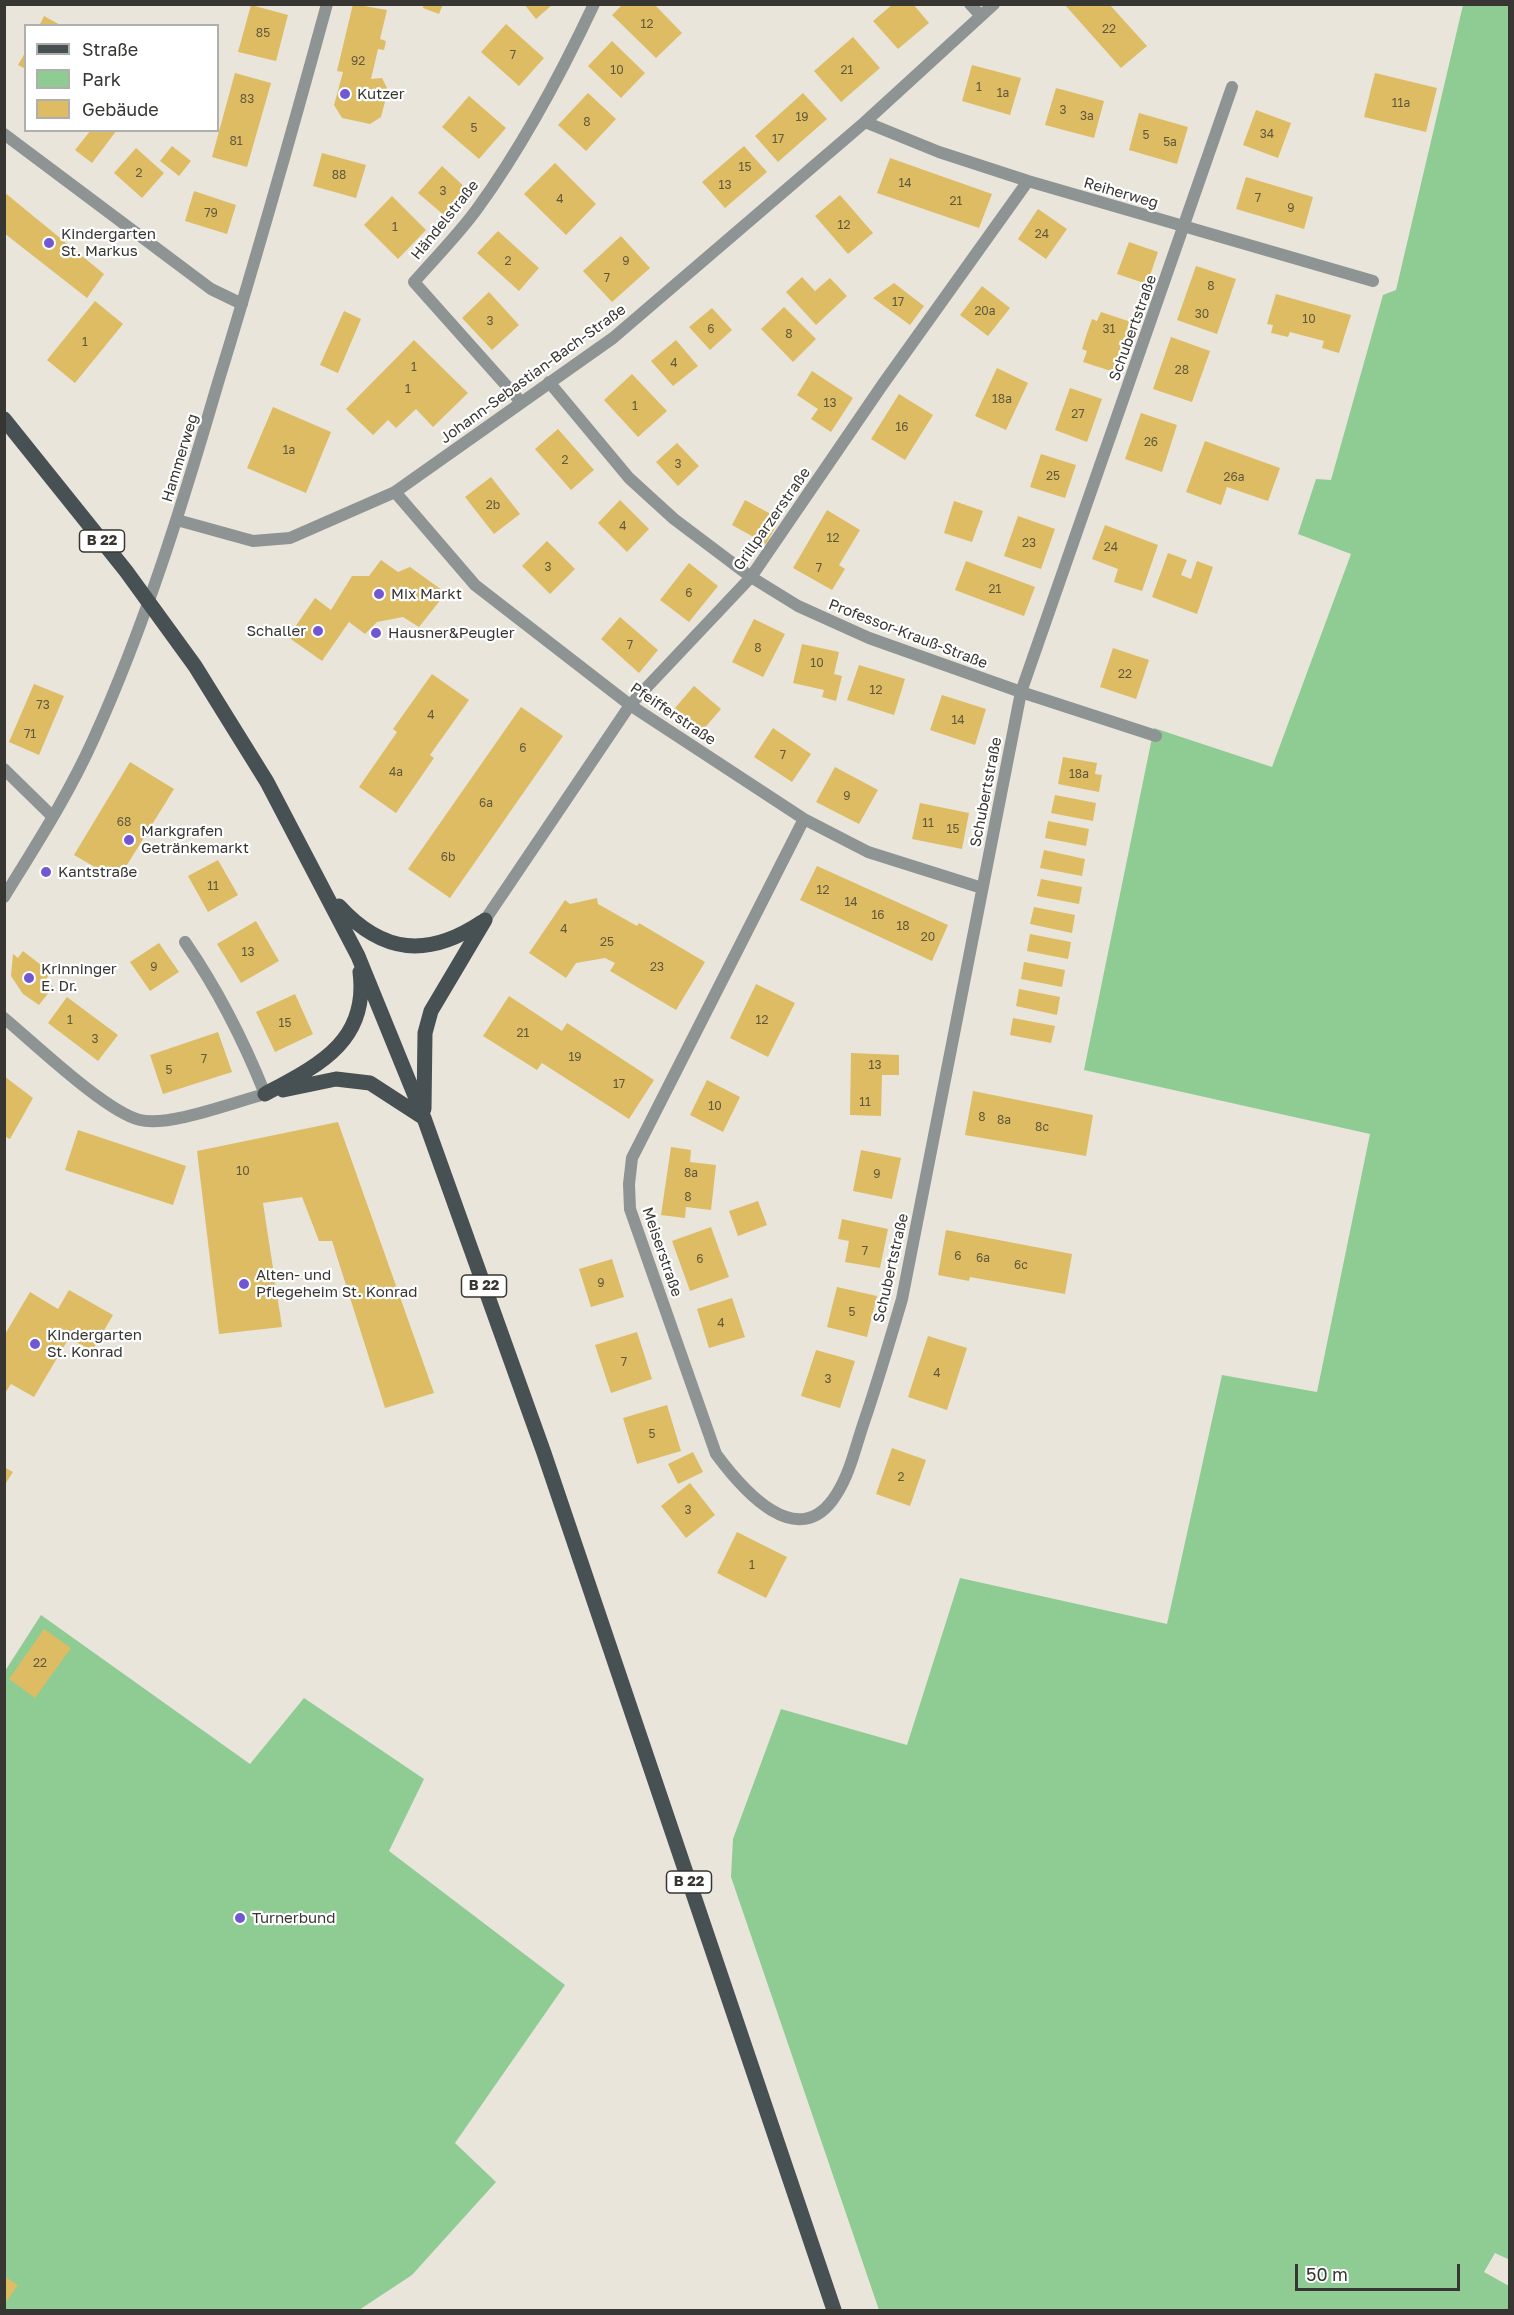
<!DOCTYPE html>
<meta charset="utf-8">
<style>
body{margin:0}
#map{position:relative;width:1514px;height:2315px;overflow:hidden;background:#e9e5db;font-family:"Golos Text",sans-serif}
canvas{display:block}
.frame{position:absolute;inset:0;border:6px solid #383632;pointer-events:none}
.legend{position:absolute;left:24px;top:24px;width:195px;height:108px;box-sizing:border-box;background:#fff;border:2px solid #afafad;margin:0;padding:8px 10px;list-style:none;font-size:18px;color:#383632}
.legend li{display:flex;align-items:center;gap:12px;height:30px}
.legend b{width:30px;border:2px solid #afafad}
.scale{position:absolute;left:1295px;top:2264px;width:165px;height:27px;box-sizing:border-box;border:3px solid #383632;border-top:0;padding-left:8px;font-size:18px;line-height:21px;white-space:nowrap;color:#383632;-webkit-text-stroke:4px #fff;paint-order:stroke}
</style>
<div id="map">
<canvas width="1514" height="2315"></canvas>
<div class="frame"></div>
<ul class="legend">
<li><b style="height:8px;background:#475053"></b>Straße</li>
<li><b style="height:16px;background:#8ecc94"></b>Park</li>
<li><b style="height:16px;background:#ddbc63"></b>Gebäude</li>
</ul>
<div class="scale">50 m</div>
</div>
<script>
const g = document.querySelector('canvas').getContext('2d');
g.lineJoin = 'round';
function fill(path, color) { g.fillStyle = color; g.fill(path, 'evenodd'); }
function stroke(path, color, width, dash) { g.strokeStyle = color; g.lineWidth = width; g.lineCap = dash ? 'butt' : 'round'; g.setLineDash(dash || []); g.stroke(path); }
function label(font, color, halo, rows, align = 'center') {
  g.font = font + ' "Golos Text",sans-serif'; g.lineWidth = 4.5; g.setLineDash([]); g.textBaseline = 'middle'; g.strokeStyle = halo; g.fillStyle = color; for (const [text, x, y, turn = 0] of rows) {
    g.save(); g.translate(x, y); g.rotate((+turn || 0) * Math.PI / 180); g.textAlign = isNaN(turn) ? turn : align; if (halo) g.strokeText(text, 0, 0); g.fillText(text, 0, 0); g.restore();
  }
}
fill(new Path2D(`
 M 1463,5 L 1509,5 L 1510,2260 L 1495,2253 L 1484,2272 L 1509,2286 L 1509,2310 L 879,2310 L 731,1877 L 733,1839 L 781,1709 L 907,1745 L 960,1578 L 1167,1624 L 1222,1375 L 1317,1392 L 1370,1134 L 1084,1070 L 1154,728 L 1272,767 L 1351,554 L 1298,534 L 1316,479 L 1331,480 L 1383,295 L 1396,290 Z
 M 41,1615 L 250,1764 L 304,1698 L 424,1779 L 389,1851 L 565,1985 L 455,2143 L 496,2182 L 412,2275 L 359,2310 L 5,2310 L 5,1671 Z`), '#8ecc94');
fill(new Path2D(`
 M 353,4 L 387,10 L 380,39 L 386,41 L 384,50 L 378,49 L 371,79 L 382,78 L 388,90 L 381,117 L 370,124 L 342,118 L 334,105 L 343,72 L 337,71 Z
 M 424,4 L 443,4 L 439,14 L 423,8 Z
 M 524,4 L 553,4 L 536,19 Z
 M 623,4 L 654,4 L 682,33 L 656,58 L 612,15 Z
 M 893,4 L 913,4 L 929,23 L 898,49 L 873,21 Z
 M 251,5 L 288,15 L 276,61 L 238,52 Z
 M 1065,5 L 1110,5 L 1147,46 L 1121,68 Z
 M 44,16 L 62,26 L 39,26 Z
 M 506,24 L 544,58 L 519,86 L 481,52 Z
 M 853,37 L 880,68 L 841,102 L 814,71 Z
 M 612,41 L 645,73 L 621,98 L 588,66 Z
 M 26,51 L 26,69 L 18,65 Z
 M 972,65 L 1021,78 L 1010,115 L 962,101 Z
 M 235,73 L 271,83 L 247,167 L 212,157 Z
 M 1375,73 L 1437,88 L 1426,132 L 1364,117 Z
 M 1056,88 L 1104,101 L 1094,138 L 1045,125 Z
 M 588,93 L 616,119 L 586,151 L 558,125 Z
 M 803,93 L 827,119 L 778,162 L 755,136 Z
 M 469,96 L 506,128 L 479,159 L 442,127 Z
 M 1256,110 L 1291,123 L 1278,158 L 1243,145 Z
 M 1139,113 L 1188,127 L 1177,164 L 1129,150 Z
 M 91,130 L 117,130 L 92,163 L 75,150 Z
 M 172,146 L 191,161 L 179,176 L 160,161 Z
 M 744,146 L 767,172 L 725,208 L 702,182 Z
 M 136,148 L 164,173 L 142,198 L 114,173 Z
 M 322,153 L 366,165 L 356,198 L 313,186 Z
 M 890,158 L 992,194 L 979,228 L 877,193 Z
 M 555,163 L 596,204 L 566,235 L 524,194 Z
 M 442,166 L 468,190 L 445,216 L 418,193 Z
 M 1246,177 L 1313,197 L 1304,229 L 1236,209 Z
 M 194,191 L 236,205 L 227,234 L 185,221 Z
 M 4,192 L 104,274 L 87,298 L 4,233 Z
 M 840,195 L 873,233 L 848,254 L 815,216 Z
 M 392,196 L 426,230 L 398,259 L 364,225 Z
 M 1038,209 L 1067,229 L 1046,259 L 1018,239 Z
 M 498,231 L 539,268 L 519,291 L 477,253 Z
 M 621,236 L 650,268 L 612,302 L 583,271 Z
 M 1129,242 L 1158,252 L 1147,284 L 1117,274 Z
 M 1196,266 L 1236,279 L 1217,334 L 1177,320 Z
 M 802,277 L 815,291 L 830,278 L 847,296 L 816,325 L 786,292 Z
 M 894,283 L 924,306 L 910,325 L 873,298 Z
 M 982,286 L 1010,308 L 988,336 L 960,315 Z
 M 489,292 L 519,325 L 492,350 L 462,318 Z
 M 1276,294 L 1351,315 L 1339,353 L 1322,348 L 1324,341 L 1290,332 L 1288,337 L 1271,333 L 1273,325 L 1267,324 Z
 M 95,301 L 123,324 L 75,383 L 47,360 Z
 M 784,307 L 816,339 L 793,362 L 761,329 Z
 M 712,308 L 732,330 L 710,350 L 689,327 Z
 M 344,311 L 361,319 L 338,373 L 320,365 Z
 M 1101,312 L 1131,322 L 1114,372 L 1083,362 L 1087,351 L 1082,349 L 1086,336 L 1092,319 L 1097,321 Z
 M 1171,337 L 1210,351 L 1192,402 L 1153,389 Z
 M 414,340 L 468,393 L 433,427 L 416,409 L 396,428 L 388,420 L 373,435 L 346,409 Z
 M 676,340 L 698,366 L 673,386 L 651,361 Z
 M 997,368 L 1028,383 L 1006,430 L 975,416 Z
 M 812,371 L 853,398 L 831,432 L 811,419 L 818,409 L 797,395 Z
 M 632,374 L 667,411 L 638,437 L 604,400 Z
 M 1070,388 L 1102,399 L 1087,442 L 1055,430 Z
 M 899,394 L 933,415 L 905,460 L 871,439 Z
 M 273,407 L 331,432 L 306,493 L 247,468 Z
 M 1141,413 L 1177,425 L 1162,472 L 1125,459 Z
 M 558,429 L 594,470 L 571,490 L 535,449 Z
 M 1205,441 L 1280,468 L 1268,501 L 1227,487 L 1221,505 L 1186,492 Z
 M 677,443 L 699,466 L 678,486 L 656,462 Z
 M 1041,454 L 1076,465 L 1065,498 L 1030,487 Z
 M 491,477 L 520,514 L 494,534 L 465,497 Z
 M 620,500 L 649,529 L 627,552 L 598,523 Z
 M 745,500 L 780,519 L 766,544 L 732,525 Z
 M 954,501 L 983,511 L 972,542 L 944,533 Z
 M 827,510 L 860,530 L 839,565 L 845,569 L 832,590 L 793,568 Z
 M 1018,516 L 1055,529 L 1041,569 L 1004,556 Z
 M 1105,525 L 1158,545 L 1142,591 L 1114,582 L 1118,569 L 1092,559 Z
 M 547,541 L 575,569 L 550,594 L 522,566 Z
 M 1168,553 L 1187,560 L 1181,575 L 1191,579 L 1197,561 L 1213,567 L 1197,614 L 1152,597 Z
 M 381,560 L 398,572 L 410,567 L 446,593 L 419,627 L 403,617 L 377,622 L 365,634 L 349,622 L 322,661 L 288,637 L 315,598 L 331,610 L 352,576 L 369,576 Z
 M 966,561 L 1035,587 L 1024,616 L 955,590 Z
 M 689,563 L 718,586 L 689,622 L 660,600 Z
 M 620,617 L 658,650 L 639,673 L 601,639 Z
 M 754,619 L 785,634 L 763,677 L 732,662 Z
 M 802,644 L 839,652 L 834,674 L 842,676 L 836,701 L 822,697 L 824,690 L 793,683 Z
 M 1113,648 L 1149,660 L 1136,699 L 1100,687 Z
 M 859,665 L 905,679 L 894,715 L 847,700 Z
 M 432,674 L 469,700 L 430,755 L 434,758 L 396,813 L 359,787 L 397,732 L 393,729 Z
 M 34,684 L 64,696 L 39,755 L 9,742 Z
 M 694,686 L 721,709 L 702,731 L 675,708 Z
 M 942,695 L 986,709 L 975,745 L 930,730 Z
 M 521,707 L 563,736 L 450,898 L 408,869 Z
 M 773,728 L 811,754 L 792,782 L 754,757 Z
 M 1063,757 L 1097,763 L 1095,774 L 1102,775 L 1099,792 L 1058,784 Z
 M 130,762 L 174,789 L 122,873 L 111,867 L 107,874 L 74,855 Z
 M 835,767 L 878,790 L 859,824 L 816,802 Z
 M 1055,795 L 1096,803 L 1093,821 L 1051,813 Z
 M 920,803 L 969,813 L 962,849 L 912,839 Z
 M 1048,821 L 1089,829 L 1086,846 L 1045,838 Z
 M 1044,850 L 1085,859 L 1082,876 L 1040,868 Z
 M 218,860 L 238,895 L 208,912 L 188,876 Z
 M 817,866 L 948,925 L 932,961 L 800,900 Z
 M 1041,879 L 1082,887 L 1079,904 L 1037,896 Z
 M 597,898 L 598,904 L 637,926 L 639,923 L 705,962 L 676,1010 L 610,971 L 615,963 L 605,958 L 576,963 L 566,978 L 529,953 L 565,900 L 570,904 Z
 M 1034,907 L 1075,915 L 1072,933 L 1030,924 Z
 M 256,921 L 279,961 L 241,983 L 217,944 Z
 M 1030,934 L 1071,942 L 1068,959 L 1027,951 Z
 M 159,943 L 179,972 L 150,991 L 130,962 Z
 M 23,951 L 50,972 L 46,980 L 53,987 L 39,1005 L 23,994 L 11,976 L 13,954 L 18,958 Z
 M 1024,962 L 1065,970 L 1062,987 L 1021,979 Z
 M 756,984 L 795,1003 L 768,1057 L 730,1038 Z
 M 1019,989 L 1060,997 L 1057,1015 L 1016,1006 Z
 M 295,994 L 313,1034 L 275,1052 L 256,1012 Z
 M 509,996 L 562,1031 L 567,1023 L 654,1080 L 629,1119 L 542,1063 L 537,1070 L 483,1036 Z
 M 67,997 L 118,1035 L 98,1061 L 48,1023 Z
 M 1013,1018 L 1055,1026 L 1051,1043 L 1010,1035 Z
 M 218,1032 L 232,1072 L 163,1094 L 150,1055 Z
 M 851,1053 L 899,1055 L 899,1075 L 882,1075 L 881,1116 L 850,1115 Z
 M 4,1076 L 33,1098 L 10,1139 L 4,1136 Z
 M 707,1080 L 740,1097 L 723,1132 L 690,1115 Z
 M 973,1091 L 1093,1115 L 1086,1156 L 965,1135 Z
 M 338,1122 L 434,1393 L 385,1408 L 332,1241 L 319,1241 L 302,1197 L 263,1203 L 282,1327 L 219,1334 L 197,1151 Z
 M 78,1130 L 186,1166 L 173,1205 L 65,1170 Z
 M 671,1147 L 691,1150 L 690,1162 L 716,1165 L 711,1210 L 686,1207 L 685,1218 L 661,1215 Z
 M 861,1150 L 901,1158 L 892,1199 L 853,1191 Z
 M 758,1201 L 767,1225 L 738,1236 L 729,1211 Z
 M 842,1219 L 888,1229 L 880,1268 L 845,1262 L 849,1241 L 838,1239 Z
 M 711,1227 L 729,1277 L 690,1291 L 672,1241 Z
 M 946,1230 L 1072,1254 L 1065,1294 L 970,1277 L 969,1281 L 938,1275 Z
 M 612,1259 L 624,1297 L 591,1307 L 579,1269 Z
 M 837,1287 L 877,1296 L 867,1337 L 827,1327 Z
 M 69,1290 L 113,1315 L 92,1351 L 69,1338 L 34,1397 L 11,1384 L 4,1395 L 4,1336 L 30,1292 L 58,1309 Z
 M 732,1298 L 745,1337 L 709,1348 L 697,1309 Z
 M 637,1332 L 652,1379 L 611,1393 L 595,1345 Z
 M 928,1336 L 967,1348 L 947,1410 L 908,1397 Z
 M 816,1350 L 855,1361 L 840,1408 L 801,1396 Z
 M 667,1405 L 681,1451 L 637,1464 L 623,1418 Z
 M 892,1448 L 926,1460 L 910,1506 L 876,1494 Z
 M 693,1452 L 703,1472 L 678,1484 L 668,1464 Z
 M 4,1467 L 13,1472 L 4,1486 Z
 M 690,1483 L 715,1515 L 686,1538 L 661,1506 Z
 M 737,1532 L 787,1557 L 766,1598 L 717,1573 Z
 M 44,1629 L 71,1648 L 35,1698 L 9,1679 Z
 M 4,2276 L 18,2285 L 4,2305 Z`), '#ddbc63');
stroke(new Path2D(`
 M 970,4 L 981,16
 M 865,122 L 939,152 L 1028,181 L 1373,281
 M 4,134 L 211,289 L 242,304
 M 549,382 L 629,478 L 674,519 L 751,577 L 798,606 L 869,638 L 1021,692 L 1156,736
 M 521,402 L 414,282 C 435,258 458,235 477,209 C 523,146 561,74 594,4
 M 395,492 L 475,585 L 630,705 L 804,819 L 868,852 L 982,888
 M 177,520 L 253,541 L 290,538 L 395,492 L 613,338 L 865,122 L 994,4
 M 4,769 L 53,817
 M 804,819 L 632,1158 L 629,1184 L 630,1209 L 716,1454 C 742,1489 798,1555 836,1495 C 850,1474 856,1445 864,1422 C 878,1381 890,1340 902,1299 L 1021,692 L 1232,87
 M 4,897 C 36,845 69,794 94,738 C 145,625 182,506 217,386 C 256,259 292,132 327,4
 M 485,920 L 630,705 L 751,577 L 883,384 L 1028,181
 M 4,1018 C 34,1043 106,1112 140,1120 C 170,1127 234,1102 265,1094 C 243,1039 218,990 185,942`), '#8e9394', 12);
stroke(new Path2D(`
 M 4,419 L 126,571 L 195,666 L 267,782 L 358,956 L 424,1118 L 544,1453 L 834,2310
 M 339,906 C 383,954 428,958 482,922
 M 283,1090 L 336,1079 L 370,1083 L 424,1118
 M 265,1094 C 317,1066 369,1042 360,972
 M 424,1109 L 425,1033 L 431,1011 L 485,920`), '#475053', 15);
for (const [x, y, r, color] of [
 [345,94,6,"#7157d1"],
 [49,243,6,"#7157d1"],
 [379,594,6,"#7157d1"],
 [318,631,6,"#7157d1"],
 [376,633,6,"#7157d1"],
 [129,840,6,"#7157d1"],
 [46,872,6,"#7157d1"],
 [29,978,6,"#7157d1"],
 [244,1284,6,"#7157d1"],
 [35,1344,6,"#7157d1"],
 [240,1918,6,"#7157d1"]
]) { const dot = new Path2D(); dot.arc(x, y, r, 0, 2 * Math.PI); g.fillStyle = color; g.fill(dot); stroke(dot, '#fff', 2); }
label('12px', '#61583e', null, [
 ["12",647,24],
 ["22",1109,29],
 ["85",263,33],
 ["7",513,55],
 ["92",358,61],
 ["10",617,70],
 ["21",847,70],
 ["1",979,87],
 ["1a",1003,93],
 ["83",247,99],
 ["11a",1401,103],
 ["3",1063,110],
 ["3a",1087,116],
 ["19",802,117],
 ["8",587,122],
 ["5",474,128],
 ["34",1267,134],
 ["5",1146,135],
 ["17",778,139],
 ["81",236,141],
 ["5a",1170,142],
 ["15",745,167],
 ["2",139,173],
 ["88",339,175],
 ["14",905,183],
 ["13",725,185],
 ["3",443,191],
 ["7",1258,198],
 ["4",560,199],
 ["21",956,201],
 ["9",1291,208],
 ["79",211,213],
 ["12",844,225],
 ["1",395,227],
 ["24",1042,234],
 ["2",508,261],
 ["9",626,261],
 ["7",607,278],
 ["8",1211,286],
 ["17",898,302],
 ["20a",985,311],
 ["30",1202,314],
 ["10",1309,319],
 ["3",490,321],
 ["6",711,329],
 ["31",1109,329],
 ["8",789,334],
 ["1",85,342],
 ["4",674,363],
 ["1",414,367],
 ["28",1182,370],
 ["1",408,389],
 ["18a",1002,399],
 ["13",830,403],
 ["1",635,406],
 ["27",1078,414],
 ["16",902,427],
 ["26",1151,442],
 ["1a",289,450],
 ["2",565,460],
 ["3",678,464],
 ["25",1053,476],
 ["26a",1234,477],
 ["2b",493,505],
 ["4",623,526],
 ["12",833,538],
 ["23",1029,543],
 ["24",1111,547],
 ["3",548,567],
 ["7",819,568],
 ["21",995,589],
 ["6",689,593],
 ["7",630,645],
 ["8",758,648],
 ["10",817,663],
 ["22",1125,674],
 ["12",876,690],
 ["73",43,705],
 ["4",431,715],
 ["14",958,720],
 ["71",30,734],
 ["6",523,748],
 ["7",783,755],
 ["4a",396,772],
 ["18a",1079,774],
 ["9",847,796],
 ["6a",486,803],
 ["68",124,822],
 ["11",928,823],
 ["15",953,829],
 ["6b",448,857],
 ["11",213,886],
 ["12",823,890],
 ["14",851,902],
 ["16",878,915],
 ["18",903,926],
 ["4",564,929],
 ["20",928,937],
 ["25",607,942],
 ["13",248,952],
 ["9",154,967],
 ["23",657,967],
 ["1",70,1020],
 ["12",762,1020],
 ["15",285,1023],
 ["21",523,1033],
 ["3",95,1039],
 ["19",575,1057],
 ["7",204,1059],
 ["13",875,1065],
 ["5",169,1070],
 ["17",619,1084],
 ["11",865,1102],
 ["10",715,1106],
 ["8",982,1117],
 ["8a",1004,1120],
 ["8c",1042,1127],
 ["10",243,1171],
 ["8a",691,1173],
 ["9",877,1174],
 ["8",688,1197],
 ["7",865,1251],
 ["6",958,1256],
 ["6a",983,1258],
 ["6",700,1259],
 ["6c",1021,1265],
 ["9",601,1283],
 ["5",852,1312],
 ["4",721,1323],
 ["7",624,1362],
 ["4",937,1373],
 ["3",828,1379],
 ["5",652,1434],
 ["2",901,1477],
 ["3",688,1510],
 ["1",752,1565],
 ["22",40,1663]
]);
for (const [x, y, w] of [
 [102,541,45],
 [484,1286,45],
 [689,1882,45]
]) { const box = new Path2D(); box.roundRect(x - w / 2, y - 11, w, 22, 4.5); g.fillStyle = '#fff'; g.fill(box); stroke(box, '#383632', 1.5); }
label('bold 14px', '#383632', null, [
 ["B 22",102,541],
 ["B 22",484,1286],
 ["B 22",689,1882]
]);
label('15px', '#383632', '#fff', [
 ["Kutzer",357,94],
 ["Kindergarten",61,234],
 ["St. Markus",61,251],
 ["Mix Markt",391,594],
 ["Schaller",306,631,"right"],
 ["Hausner&Peugler",388,633],
 ["Markgrafen",141,831],
 ["Getränkemarkt",141,848],
 ["Kantstraße",58,872],
 ["Krinninger",41,969],
 ["E. Dr.",41,986],
 ["Alten- und",256,1275],
 ["Pflegeheim St. Konrad",256,1292],
 ["Kindergarten",47,1335],
 ["St. Konrad",47,1352],
 ["Turnerbund",252,1918]
], 'left');
label('15px', '#383632', '#fff', [
 ["Reiherweg",1121,193,16],
 ["Händelstraße",445,220,-51],
 ["Schubertstraße",1133,328,-70],
 ["Johann-Sebastian-Bach-Straße",533,374,-36],
 ["Hammerweg",180,458,-73],
 ["Grillparzerstraße",772,519,-55],
 ["Professor-Krauß-Straße",908,634,21],
 ["Pfeifferstraße",673,714,34],
 ["Schubertstraße",986,792,-79],
 ["Meiserstraße",662,1252,71],
 ["Schubertstraße",891,1268,-77]
]);
</script>
